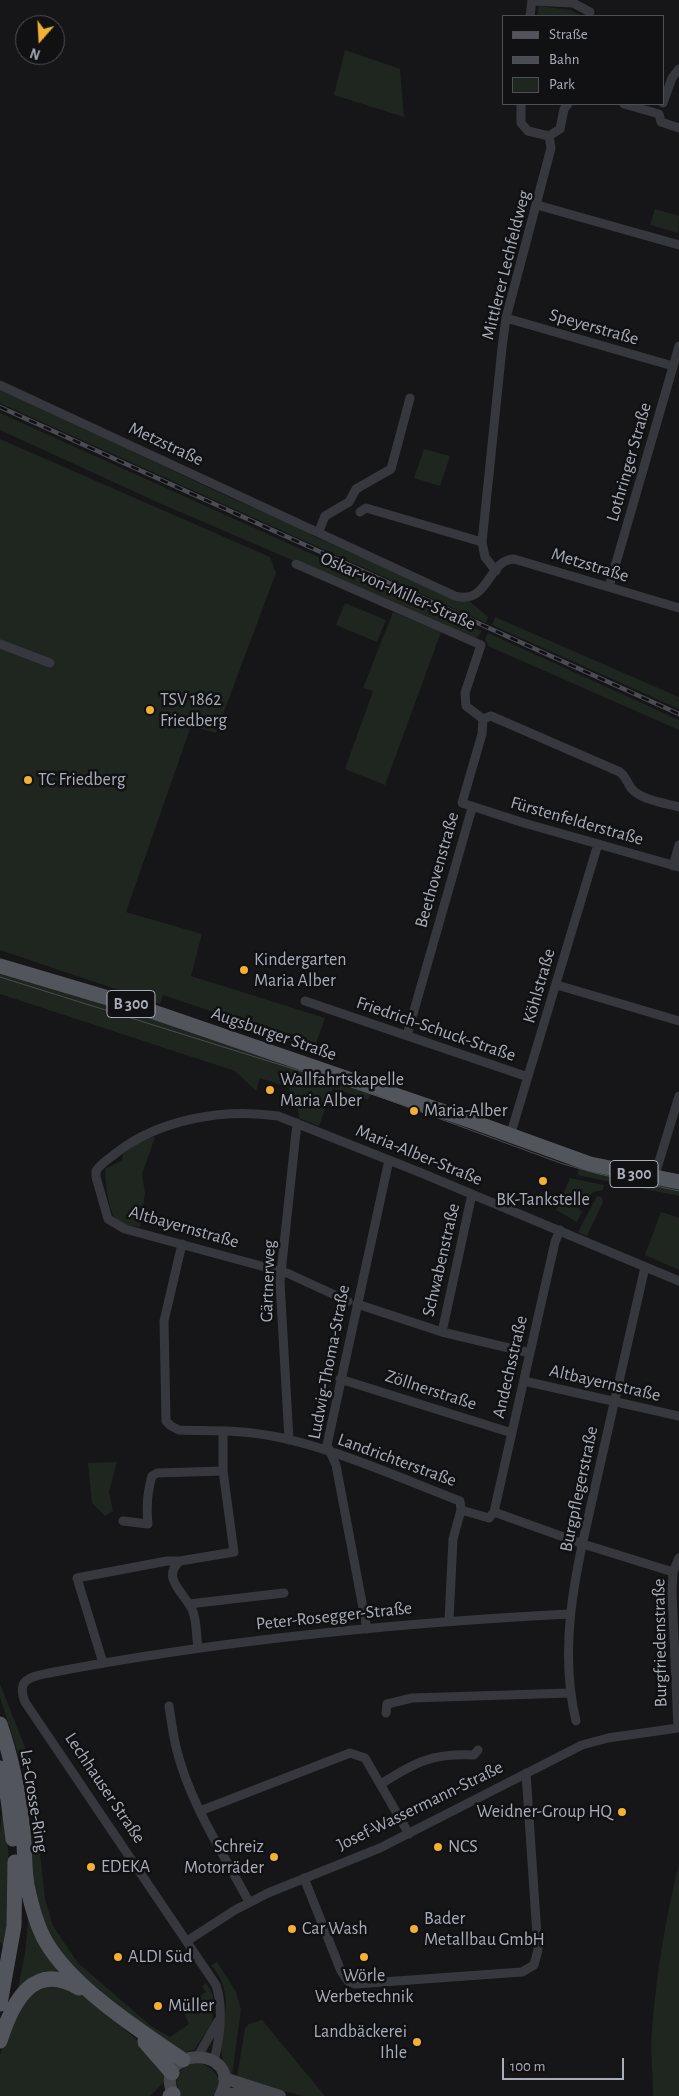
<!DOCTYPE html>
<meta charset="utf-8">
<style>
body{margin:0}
#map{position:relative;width:679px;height:2096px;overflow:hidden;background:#161618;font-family:"Alegreya Sans",sans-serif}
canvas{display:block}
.legend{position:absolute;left:502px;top:15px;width:162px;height:90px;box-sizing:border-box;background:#111113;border:1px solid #4d4f55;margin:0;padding:6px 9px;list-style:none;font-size:15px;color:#a8adb8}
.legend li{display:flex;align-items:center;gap:10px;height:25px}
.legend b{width:25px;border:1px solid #4d4f55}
.north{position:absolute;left:15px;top:15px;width:50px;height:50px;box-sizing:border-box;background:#111113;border:1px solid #4d4f55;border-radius:50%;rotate:199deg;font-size:14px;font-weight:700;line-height:20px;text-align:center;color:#a8adb8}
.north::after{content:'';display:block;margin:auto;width:18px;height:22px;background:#f2b134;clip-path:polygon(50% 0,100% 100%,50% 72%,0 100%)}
.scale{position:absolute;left:502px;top:2058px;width:122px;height:22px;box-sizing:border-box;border:2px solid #a8adb8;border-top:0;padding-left:6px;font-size:15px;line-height:18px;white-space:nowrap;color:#a8adb8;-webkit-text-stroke:4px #111113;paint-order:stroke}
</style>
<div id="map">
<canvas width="679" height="2096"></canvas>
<ul class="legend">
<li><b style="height:6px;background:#53555c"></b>Straße</li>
<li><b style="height:6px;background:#4a4c52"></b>Bahn</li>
<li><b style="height:14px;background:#1e261f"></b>Park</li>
</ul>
<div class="north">N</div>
<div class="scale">100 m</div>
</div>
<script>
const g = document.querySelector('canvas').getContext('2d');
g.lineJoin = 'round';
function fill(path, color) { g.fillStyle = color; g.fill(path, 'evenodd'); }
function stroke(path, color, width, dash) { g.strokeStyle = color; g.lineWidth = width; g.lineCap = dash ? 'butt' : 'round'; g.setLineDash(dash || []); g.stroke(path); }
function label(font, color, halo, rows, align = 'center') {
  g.font = font + ' "Alegreya Sans",sans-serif'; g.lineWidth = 5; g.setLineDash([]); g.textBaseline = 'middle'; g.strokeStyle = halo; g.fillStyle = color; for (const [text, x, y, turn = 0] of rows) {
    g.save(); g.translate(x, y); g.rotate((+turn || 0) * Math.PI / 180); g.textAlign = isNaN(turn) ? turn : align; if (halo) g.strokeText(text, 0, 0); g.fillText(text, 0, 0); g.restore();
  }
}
fill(new Path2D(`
 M 539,6 L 571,10 L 581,16 L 537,16 Z
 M 345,50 L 400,69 L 404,117 L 334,95 Z
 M 655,209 L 679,216 L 678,233 L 650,225 Z
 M 0,389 L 220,493 L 290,524 L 307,529 L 311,535 L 459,601 L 469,601 L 488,617 L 486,623 L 0,403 Z
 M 0,413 L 482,631 L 476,639 L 157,502 L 0,430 Z
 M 0,439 L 270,557 L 276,573 L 216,733 L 191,726 L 126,912 L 202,934 L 191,976 L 325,1018 L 313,1052 L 264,1029 L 163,995 L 160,1004 L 0,950 Z
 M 424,449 L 450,456 L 440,486 L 414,478 Z
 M 345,603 L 386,620 L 377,642 L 336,625 Z
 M 393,612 L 441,632 L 385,785 L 345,769 L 373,691 L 363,688 Z
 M 495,617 L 679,697 L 679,709 L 492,625 Z
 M 488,633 L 679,720 L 679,730 L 488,646 L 485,639 Z
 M 0,973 L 129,1011 L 372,1092 L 368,1100 L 333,1088 L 319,1126 L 299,1118 L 298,1109 L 286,1102 L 290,1088 L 260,1078 L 256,1091 L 235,1071 L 0,994 Z
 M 155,1137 L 142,1174 L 145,1193 L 140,1227 C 135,1226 125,1226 120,1223 C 108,1216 105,1181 105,1169 L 122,1160 L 123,1154 L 138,1141 Z
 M 579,1168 L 679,1188 L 679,1196 L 577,1175 Z
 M 570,1178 L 604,1185 L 603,1190 L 593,1192 L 585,1205 L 582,1204 L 579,1209 L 582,1211 L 577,1222 L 556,1210 Z
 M 597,1196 L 602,1197 L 603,1202 L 587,1236 L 578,1232 Z
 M 661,1212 L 679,1218 L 679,1270 L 645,1255 Z
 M 117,1462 L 109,1492 L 113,1511 L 105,1516 L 92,1503 L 88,1463 Z
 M 0,1684 L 30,1760 L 26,1768 L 23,1769 L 0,1697 Z
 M 3,1804 L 9,1860 L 6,1951 L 0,1942 L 0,1831 Z
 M 27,1824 L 38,1834 L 45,1899 L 53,1926 L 78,1963 L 151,2026 L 170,2037 L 189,2024 L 182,2008 L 206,1992 L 202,1986 L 206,1983 L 213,1995 L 212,2023 L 194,2050 L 186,2052 L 175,2050 C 140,2024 63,1975 46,1936 C 31,1901 31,1861 27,1824 Z
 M 679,1863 L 679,2096 L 653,2096 C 653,2074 650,2052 652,2030 C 656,1974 666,1917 679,1863 Z
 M 29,1912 L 69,1978 L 17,1994 L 25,1953 Z
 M 217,1962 L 236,1992 L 241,2010 L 232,2075 L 227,2072 C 209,2035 244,2003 211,1965 Z
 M 53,1983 L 82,1994 L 136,2039 L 164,2069 L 165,2081 L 150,2096 L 0,2096 L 0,2055 L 12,2022 L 25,1996 Z
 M 262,2020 L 325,2096 L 302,2096 L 237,2078 L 245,2028 L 249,2024 Z
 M 194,2061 C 212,2067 227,2075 213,2096 L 180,2096 C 174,2073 174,2074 194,2061 Z`), '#1e261f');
stroke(new Path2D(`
 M 532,1 L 573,3 L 590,12
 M 530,16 L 532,0
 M 663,103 L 672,78 L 679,69
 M 624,104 L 659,114 L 661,122 L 679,128
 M 549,136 L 560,129 L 564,109 L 568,104
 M 537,205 L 679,245
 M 506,318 L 673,366
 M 0,385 L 455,596 C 490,605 487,560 514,559 L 679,608
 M 360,512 L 366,508 L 482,542
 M 319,531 L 325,516 L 349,502 L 356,489 L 391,469 L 410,398
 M 296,564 L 481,645 L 465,693 L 466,706 L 483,719
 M 496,571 L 485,557 L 482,542 L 502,348 L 506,318 L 551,148 L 549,136 L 528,131 L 521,123 L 521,104
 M 609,587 L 679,346
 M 0,644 L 50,663
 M 483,719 L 482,734 L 462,803 L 524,823 L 679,867
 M 483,719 L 491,716 L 620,772 C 626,777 627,782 631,788 C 640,800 665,803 679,807
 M 673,866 L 679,845
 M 557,985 L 679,1021
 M 305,1001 L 528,1077
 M 407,1035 L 472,808
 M 510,1136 L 598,844
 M 654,1178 L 679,1096
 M 182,1244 L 164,1321 L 166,1421 L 171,1426 L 179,1430 C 203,1431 228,1430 252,1433 C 317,1440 397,1477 460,1501 L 461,1510 L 489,1518 L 494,1512 L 583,1544 L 673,1572
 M 348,1301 L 287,1273 L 125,1229 L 108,1219 L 96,1177 L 96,1171 C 101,1163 109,1159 116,1153 C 160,1119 224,1108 278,1116 L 419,1172 L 679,1281
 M 357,1304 L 442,1332 L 530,1353
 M 442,1332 L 472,1194
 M 340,1379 L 512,1433
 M 524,1381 L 679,1416
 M 289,1440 L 280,1282 L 297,1123
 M 494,1512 L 555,1242 L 560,1230
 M 123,1521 L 148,1524 C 146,1506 147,1493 152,1476 L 157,1473 L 223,1471
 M 189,1604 L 284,1593
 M 449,1620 L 453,1539 L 461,1510
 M 367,1629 L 336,1465 L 327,1445 L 389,1160
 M 198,1647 C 196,1636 197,1622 193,1612 C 188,1595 159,1579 180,1561 L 234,1552 L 223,1471 L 223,1431
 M 103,1663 L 77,1578 L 167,1561 L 180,1561
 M 169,1706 C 171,1719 173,1734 176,1747 C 189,1802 223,1853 249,1902
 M 386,1713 L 387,1704 L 412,1698 L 570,1693
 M 576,1721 C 556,1638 580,1556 598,1474 C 614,1405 630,1336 645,1267
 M 381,1784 C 415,1762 433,1753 474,1755 L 478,1750
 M 200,1811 L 350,1753 L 365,1758 L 409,1834
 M 304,1878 L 341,1971 L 348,1981 L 355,1984 L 522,1972 L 534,1965 L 538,1950 L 526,1773
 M 187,1941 L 235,1910 L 268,1893 L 380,1848 L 582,1745 L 608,1738 L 678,1728 L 672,1592 L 673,1572 L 679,1558
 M 198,2056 L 218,2021
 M 214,2061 C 220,2037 224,2009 216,1985 L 25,1702 C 16,1679 30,1677 49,1673 C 221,1640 395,1623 569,1614`), '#37383d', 9);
stroke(new Path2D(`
 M 224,2078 L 280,2096
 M 221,2094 L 265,2093
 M 174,2096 C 149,2044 247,2045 220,2096`), '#45474d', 12);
stroke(new Path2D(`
 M 0,966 L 142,1008 L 474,1122 L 590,1164 L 679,1182
 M 0,1724 C 12,1759 19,1795 23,1832 C 25,1849 24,1867 27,1885 C 31,1904 36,1925 46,1942 C 72,1987 140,2031 183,2060
 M 0,1768 L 8,1799 L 13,1839
 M 0,2004 L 14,1926 L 15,1862
 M 0,2041 C 12,2003 33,1960 79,1988
 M 145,2042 L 172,2073
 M 170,2096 L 173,2094`), '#53555c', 15);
stroke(new Path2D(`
 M 0,977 L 364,1091 L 563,1164 L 599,1174 L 679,1191`), '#4a4c52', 1);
const rail = new Path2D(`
 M 0,407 L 679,714`);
stroke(rail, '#4a4c52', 4.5);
stroke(rail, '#111113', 2.5, [8]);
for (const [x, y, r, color] of [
 [150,710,5,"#f2b134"],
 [28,780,5,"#f2b134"],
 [244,970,5,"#f2b134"],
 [270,1090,5,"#f2b134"],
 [414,1111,5,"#f2b134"],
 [543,1181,5,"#f2b134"],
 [622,1812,5,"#f2b134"],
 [438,1847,5,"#f2b134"],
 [274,1857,5,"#f2b134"],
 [91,1867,5,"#f2b134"],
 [292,1929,5,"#f2b134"],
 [414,1929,5,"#f2b134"],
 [118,1957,5,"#f2b134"],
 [364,1957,5,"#f2b134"],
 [158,2006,5,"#f2b134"],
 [417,2042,5,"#f2b134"]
]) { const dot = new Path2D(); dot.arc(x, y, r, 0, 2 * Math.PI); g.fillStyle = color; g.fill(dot); stroke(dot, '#111113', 2); }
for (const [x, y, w] of [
 [131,1004,48],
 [634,1174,48]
]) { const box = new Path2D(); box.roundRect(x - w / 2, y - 13.5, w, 27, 4); g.fillStyle = '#111113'; g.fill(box); stroke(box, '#a8adb8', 1); }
label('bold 16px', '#a8adb8', null, [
 ["B 300",131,1004],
 ["B 300",634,1174]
]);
label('18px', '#a8adb8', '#111113', [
 ["Mittlerer Lechfeldweg",506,265,-76],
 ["Speyerstraße",594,327,16],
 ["Metzstraße",166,444,25],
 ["Lothringer Straße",629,462,-74],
 ["Metzstraße",590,565,17],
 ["Oskar-von-Miller-Straße",398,591,24],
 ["Fürstenfelderstraße",577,821,16],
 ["Beethovenstraße",437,870,-74],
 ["Köhlstraße",539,986,-74],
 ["Friedrich-Schuck-Straße",436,1029,19],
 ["Augsburger Straße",274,1034,19],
 ["Maria-Alber-Straße",419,1155,22],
 ["Altbayernstraße",184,1227,16],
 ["Schwabenstraße",441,1260,-77],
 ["Gärtnerweg",268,1281,-88],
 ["Ludwig-Thoma-Straße",329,1362,-79],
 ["Andechsstraße",510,1367,-77],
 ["Altbayernstraße",605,1383,13],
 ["Zöllnerstraße",431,1390,18],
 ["Landrichterstraße",397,1460,20],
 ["Burgpflegerstraße",579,1489,-78],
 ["Peter-Rosegger-Straße",334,1616,-6],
 ["Burgfriedenstraße",660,1643,-91],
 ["Lechhauser Straße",105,1788,56],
 ["La-Crosse-Ring",34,1801,81],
 ["Josef-Wassermann-Straße",420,1806,-26]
]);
label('18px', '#a8adb8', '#111113', [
 ["TSV 1862",160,700],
 ["Friedberg",160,721],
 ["TC Friedberg",38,780],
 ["Kindergarten",254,960],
 ["Maria Alber",254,981],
 ["Wallfahrtskapelle",280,1080],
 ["Maria Alber",280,1101],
 ["Maria-Alber",424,1111],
 ["BK-Tankstelle",543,1200,"center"],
 ["Weidner-Group HQ",612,1812,"right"],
 ["Schreiz",264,1847,"right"],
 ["Motorräder",264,1868,"right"],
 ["NCS",448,1847],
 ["EDEKA",101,1867],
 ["Bader",424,1919],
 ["Metallbau GmbH",424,1940],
 ["Car Wash",302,1929],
 ["ALDI Süd",128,1957],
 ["Wörle",364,1976,"center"],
 ["Werbetechnik",364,1997,"center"],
 ["Müller",168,2006],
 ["Landbäckerei",407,2032,"right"],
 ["Ihle",407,2053,"right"]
], 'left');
</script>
